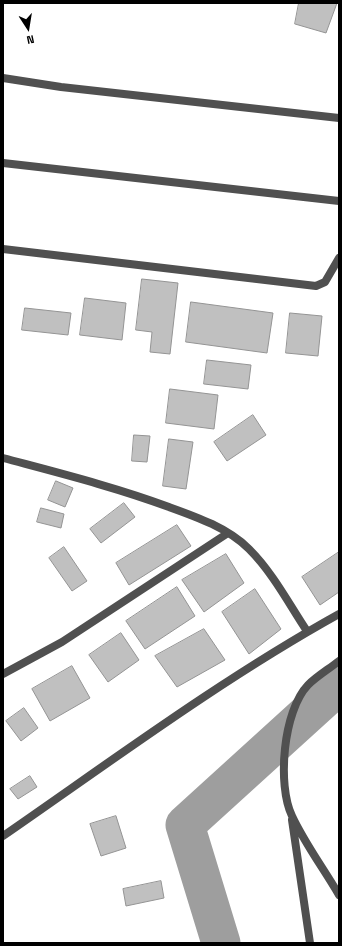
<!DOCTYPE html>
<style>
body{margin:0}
#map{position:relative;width:342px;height:946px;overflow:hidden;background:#fff;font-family:"Space Grotesk",sans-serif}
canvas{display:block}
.frame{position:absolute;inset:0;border:4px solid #000;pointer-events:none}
.north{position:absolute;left:8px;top:8px;width:40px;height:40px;-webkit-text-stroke:3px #fff;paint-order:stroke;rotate:168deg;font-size:11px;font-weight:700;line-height:16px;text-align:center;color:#000}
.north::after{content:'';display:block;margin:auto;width:14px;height:18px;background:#000;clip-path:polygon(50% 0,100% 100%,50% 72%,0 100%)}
</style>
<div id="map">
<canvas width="342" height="946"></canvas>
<div class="frame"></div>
<div class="north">N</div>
</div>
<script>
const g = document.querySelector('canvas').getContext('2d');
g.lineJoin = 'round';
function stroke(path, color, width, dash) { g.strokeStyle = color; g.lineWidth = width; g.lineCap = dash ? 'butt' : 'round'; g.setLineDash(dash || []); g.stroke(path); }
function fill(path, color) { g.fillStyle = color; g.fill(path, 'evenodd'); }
stroke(new Path2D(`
 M 221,943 L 185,825 L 339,685`), '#9e9e9e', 39);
const building = new Path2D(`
 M 299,3 L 337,3 L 326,33 L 295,24 Z
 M 142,279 L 178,283 L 170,354 L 150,352 L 152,332 L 136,330 Z
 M 85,298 L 126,303 L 122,340 L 80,335 Z
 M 191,302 L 273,313 L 267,353 L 186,342 Z
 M 25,308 L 71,313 L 68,335 L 22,330 Z
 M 290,313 L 322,316 L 318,356 L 286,353 Z
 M 207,360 L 251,365 L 248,389 L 204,384 Z
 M 170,389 L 218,395 L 214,429 L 166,423 Z
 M 253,415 L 266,435 L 227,461 L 214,442 Z
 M 134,435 L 150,436 L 147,462 L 132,461 Z
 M 169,439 L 193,442 L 186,489 L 163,486 Z
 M 56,481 L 73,488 L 65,507 L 48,500 Z
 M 124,503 L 135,517 L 101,543 L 90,529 Z
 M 41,508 L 64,514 L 61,528 L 37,522 Z
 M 177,525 L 191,546 L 129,585 L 116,563 Z
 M 64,547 L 87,581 L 72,591 L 49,558 Z
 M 339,552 L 339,592 L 320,605 L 302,577 Z
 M 226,554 L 244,583 L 204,612 L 182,580 Z
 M 177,587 L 195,616 L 145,649 L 126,621 Z
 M 255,589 L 281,629 L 249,654 L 222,612 Z
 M 204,629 L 225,660 L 177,687 L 155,656 Z
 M 121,633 L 139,660 L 108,682 L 89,655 Z
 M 72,666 L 90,698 L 50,721 L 32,689 Z
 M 24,708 L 38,728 L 21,741 L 6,721 Z
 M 30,776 L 37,787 L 18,799 L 10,789 Z
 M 116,816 L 126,848 L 101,856 L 90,824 Z
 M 161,881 L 164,898 L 126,906 L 123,889 Z`);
fill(building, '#c0c0c0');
stroke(building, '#949494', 1);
stroke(new Path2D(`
 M 3,78 L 61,87 L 339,118
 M 3,163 L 339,201
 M 3,249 L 316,286 L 325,282 L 339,258
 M 3,458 C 59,473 115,487 169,507 C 197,517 228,528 249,549 C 273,573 289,604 307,631
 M 339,661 C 329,669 317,676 308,685 C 283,711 277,785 292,816 C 305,844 324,869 339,895
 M 3,674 L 62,642 L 228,533
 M 292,820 L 310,943
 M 3,836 C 113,760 222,679 339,614`), '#505050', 8);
</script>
